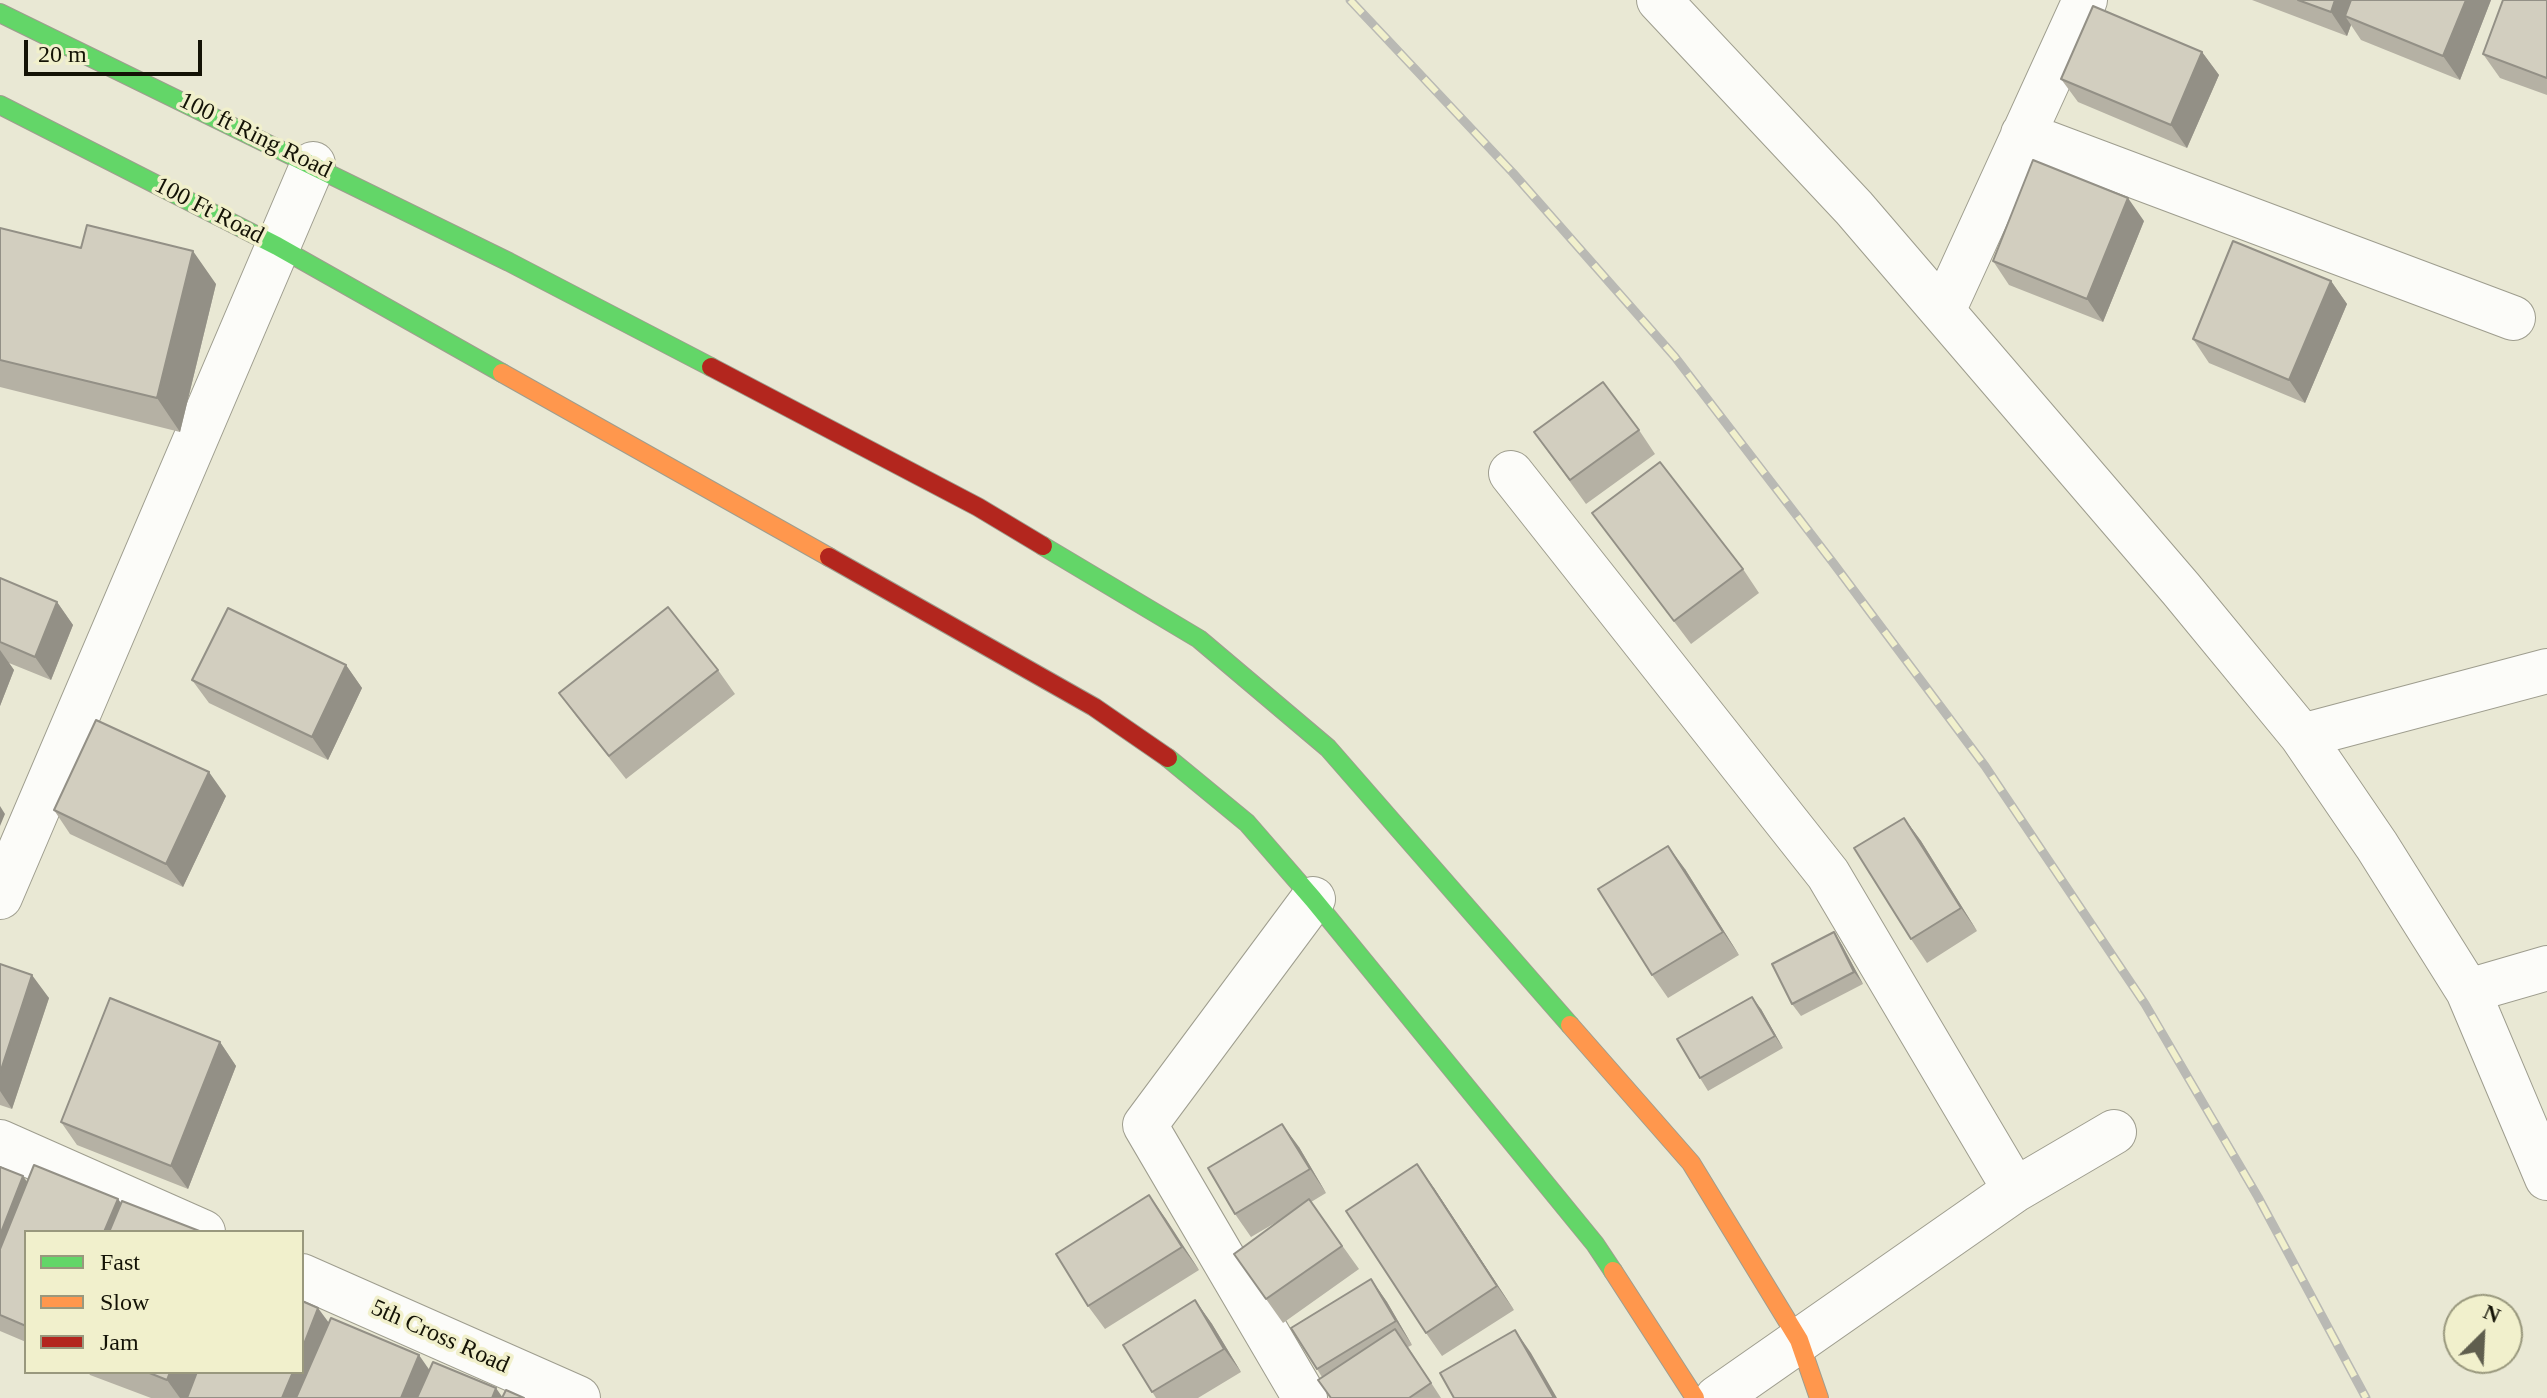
<!DOCTYPE html>
<style>
body{margin:0}
#map{position:relative;width:2547px;height:1398px;overflow:hidden;background:#e9e8d4;font-family:"Times New Roman",serif}
canvas{display:block}
.legend{position:absolute;left:24px;top:1230px;width:280px;height:144px;box-sizing:border-box;background:#f1f0cc;border:2px solid #99987d;margin:0;padding:10px 14px;list-style:none;font-size:24px;color:#141306}
.legend li{display:flex;align-items:center;gap:16px;height:40px}
.legend b{width:40px;border:2px solid #99987d}
.north{position:absolute;left:2443px;top:1294px;width:80px;height:80px;box-sizing:border-box;background:#f1f0cc;border:2px solid #99987d;border-radius:50%;rotate:24deg;font-size:22px;font-weight:700;line-height:32px;text-align:center;color:#141306}
.north::after{content:'';display:block;margin:auto;width:28px;height:36px;background:#5f5e4e;clip-path:polygon(50% 0,100% 100%,50% 72%,0 100%)}
.scale{position:absolute;left:24px;top:40px;width:178px;height:36px;box-sizing:border-box;border:4px solid #141306;border-top:0;padding-left:10px;font-size:24px;line-height:28px;white-space:nowrap;color:#141306;-webkit-text-stroke:6px #f1f0cc;paint-order:stroke}
</style>
<div id="map">
<canvas width="2547" height="1398"></canvas>
<ul class="legend">
<li><b style="height:10px;background:#63d668"></b>Fast</li>
<li><b style="height:10px;background:#ff974d"></b>Slow</li>
<li><b style="height:10px;background:#b3261e"></b>Jam</li>
</ul>
<div class="north">N</div>
<div class="scale">20 m</div>
</div>
<script>
const g = document.querySelector('canvas').getContext('2d');
g.lineJoin = 'round';
function stroke(path, color, width, dash) { g.strokeStyle = color; g.lineWidth = width; g.lineCap = dash ? 'butt' : 'round'; g.setLineDash(dash || []); g.stroke(path); }
function fill(path, color) { g.fillStyle = color; g.fill(path, 'evenodd'); }
function label(font, color, halo, rows, align = 'center') {
  g.font = font + ' "Times New Roman",serif'; g.lineWidth = 7; g.setLineDash([]); g.textBaseline = 'middle'; g.strokeStyle = halo; g.fillStyle = color; for (const [text, x, y, turn = 0] of rows) {
    g.save(); g.translate(x, y); g.rotate((+turn || 0) * Math.PI / 180); g.textAlign = isNaN(turn) ? turn : align; if (halo) g.strokeText(text, 0, 0); g.fillText(text, 0, 0); g.restore();
  }
}
const street = new Path2D(`
 M 1659,0 L 1854,208 L 2181,589 L 2302,736 L 2377,846 L 2468,991 L 2547,968
 M 2023,134 L 2513,318
 M 1943,311 L 2085,0
 M 1511,473 L 1828,874 L 2015,1190
 M 2302,736 L 2547,671
 M 0,897 L 313,164
 M 2468,991 L 2547,1178
 M 0,1142 L 203,1232
 M 302,1276 L 578,1398
 M 1305,1398 L 1145,1125 L 1313,899
 M 1717,1398 L 2015,1190 L 2114,1132`);
const fast = new Path2D(`
 M 0,13 L 509,262 L 711,367
 M 0,105 L 277,246 L 502,373
 M 1043,546 L 1199,639 L 1328,748 L 1570,1025
 M 1168,758 L 1247,823 L 1313,899 L 1595,1244 L 1613,1271`);
const slow = new Path2D(`
 M 502,373 L 829,557
 M 1570,1025 L 1691,1163 L 1799,1340 L 1819,1398
 M 1613,1271 L 1695,1398`);
const jam = new Path2D(`
 M 711,367 L 978,507 L 1043,546
 M 829,557 L 1094,707 L 1168,758`);
stroke(street, '#9e9d8e', 46);
stroke(fast, '#9e9d8e', 20);
stroke(slow, '#9e9d8e', 20);
stroke(jam, '#9e9d8e', 20);
stroke(street, '#fcfcf9', 44);
stroke(fast, '#63d668', 18);
stroke(slow, '#ff974d', 18);
stroke(jam, '#b3261e', 18);
const rail = new Path2D(`
 M 1350,0 L 1513,173 L 1675,357 L 1834,564 L 1985,766 L 2145,1004 L 2258,1197 L 2366,1398`);
stroke(rail, '#b9b9b4', 9);
stroke(rail, '#f1f0cc', 6, [18]);
fill(new Path2D(`
 M 2252,0 L 2491,0 L 2460,80 L 2361,40 L 2351,25 L 2347,36 Z
 M 2547,0 L 2547,95 L 2500,78 L 2483,54 Z
 M 2202,52 L 2219,75 L 2187,148 L 2078,102 L 2061,79 Z
 M 2144,221 L 2103,322 L 2009,285 L 1993,261 Z
 M 0,228 L 81,248 L 216,284 L 180,432 L 0,387 Z
 M 2331,281 L 2347,304 L 2305,403 L 2209,363 L 2193,339 Z
 M 1639,430 L 1655,454 L 1586,504 L 1534,432 Z
 M 1592,513 L 1743,569 L 1759,593 L 1691,644 Z
 M 0,578 L 57,602 L 73,625 L 51,680 L 9,663 L 14,670 L 0,706 Z
 M 346,665 L 362,688 L 328,760 L 209,703 L 192,680 Z
 M 718,670 L 735,694 L 626,779 L 576,716 L 559,693 Z
 M 226,796 L 183,887 L 70,834 L 54,810 Z
 M 1904,818 L 1921,841 L 1977,931 L 1927,963 L 1911,939 Z
 M 1685,869 L 1739,955 L 1668,998 L 1652,975 Z
 M 1834,932 L 1842,945 L 1863,984 L 1801,1016 L 1792,1004 Z
 M 0,964 L 49,998 L 12,1109 L 0,1105 Z
 M 1761,1009 L 1783,1048 L 1708,1091 L 1700,1078 Z
 M 220,1042 L 236,1066 L 188,1189 L 77,1145 L 61,1122 Z
 M 1299,1147 L 1326,1193 L 1311,1202 L 1359,1269 L 1283,1323 L 1234,1254 L 1280,1220 L 1251,1237 L 1235,1214 Z
 M 0,1167 L 23,1176 L 27,1182 L 118,1199 L 121,1203 L 202,1232 L 26,1232 L 26,1342 L 0,1331 Z
 M 1434,1188 L 1514,1310 L 1442,1356 L 1426,1333 Z
 M 1149,1195 L 1199,1270 L 1105,1329 L 1088,1306 Z
 M 1371,1279 L 1387,1302 L 1412,1345 L 1408,1347 L 1441,1398 L 1331,1398 L 1322,1377 L 1317,1369 Z
 M 1195,1300 L 1212,1324 L 1241,1372 L 1198,1398 L 1156,1398 L 1123,1345 Z
 M 329,1323 L 429,1370 L 503,1397 L 524,1398 L 151,1398 L 90,1375 L 88,1372 L 302,1372 Z`), '#b5b1a4');
fill(new Path2D(`
 M 2335,0 L 2360,0 L 2345,16 L 2351,25 L 2347,36 L 2331,12 Z
 M 2466,0 L 2491,0 L 2460,80 L 2443,56 Z
 M 2202,52 L 2219,75 L 2187,148 L 2171,125 Z
 M 2128,198 L 2144,221 L 2103,322 L 2087,299 Z
 M 193,251 L 216,284 L 180,432 L 157,398 Z
 M 2331,281 L 2347,304 L 2305,403 L 2289,380 Z
 M 57,602 L 73,625 L 51,680 L 35,657 Z
 M 0,650 L 14,670 L 0,706 Z
 M 346,665 L 362,688 L 328,760 L 312,737 Z
 M 209,772 L 226,796 L 183,887 L 166,864 Z
 M 0,806 L 5,814 L 0,826 Z
 M 1904,818 L 1921,841 L 1977,931 L 1961,908 Z
 M 1668,846 L 1685,869 L 1739,955 L 1723,932 Z
 M 1834,932 L 1842,945 L 1863,984 L 1854,972 Z
 M 32,975 L 49,998 L 12,1109 L 0,1091 L 0,1073 Z
 M 1752,997 L 1761,1009 L 1783,1048 L 1775,1036 Z
 M 220,1042 L 236,1066 L 188,1189 L 171,1166 Z
 M 1282,1124 L 1299,1147 L 1326,1193 L 1310,1169 Z
 M 1417,1164 L 1434,1188 L 1514,1310 L 1497,1286 Z
 M 23,1176 L 39,1200 L 0,1300 L 0,1235 Z
 M 1149,1195 L 1166,1219 L 1199,1270 L 1182,1247 Z
 M 118,1199 L 134,1222 L 130,1232 L 104,1232 Z
 M 1371,1279 L 1387,1302 L 1412,1345 L 1396,1321 Z
 M 1195,1300 L 1212,1324 L 1241,1372 L 1224,1349 Z
 M 318,1308 L 335,1331 L 308,1398 L 282,1398 L 293,1372 L 302,1372 L 302,1349 Z
 M 1515,1330 L 1531,1353 L 1557,1398 L 1554,1398 Z
 M 419,1355 L 435,1378 L 427,1398 L 401,1398 Z
 M 170,1372 L 206,1372 L 196,1398 L 180,1398 L 167,1380 Z
 M 496,1388 L 503,1398 L 492,1398 Z`), '#939086');
const building = new Path2D(`
 M 2298,0 L 2335,0 L 2331,12 Z
 M 2351,0 L 2466,0 L 2443,56 L 2345,16 Z
 M 2503,0 L 2547,0 L 2547,78 L 2483,54 Z
 M 2093,6 L 2202,52 L 2171,125 L 2061,79 Z
 M 2033,160 L 2128,198 L 2087,299 L 1993,261 Z
 M 87,225 L 193,251 L 157,398 L 0,360 L 0,228 L 81,248 Z
 M 2233,241 L 2331,281 L 2289,380 L 2193,339 Z
 M 1603,382 L 1639,430 L 1570,480 L 1534,432 Z
 M 1660,462 L 1743,569 L 1674,621 L 1592,513 Z
 M 0,578 L 57,602 L 35,657 L 0,642 Z
 M 668,607 L 718,670 L 609,756 L 559,693 Z
 M 228,608 L 346,665 L 312,737 L 192,680 Z
 M 96,720 L 209,772 L 166,864 L 54,810 Z
 M 1904,818 L 1961,908 L 1911,939 L 1854,848 Z
 M 1668,846 L 1723,932 L 1652,975 L 1598,889 Z
 M 1834,932 L 1854,972 L 1792,1004 L 1772,964 Z
 M 0,964 L 32,975 L 0,1073 Z
 M 1752,997 L 1775,1036 L 1700,1078 L 1677,1039 Z
 M 110,998 L 220,1042 L 171,1166 L 61,1122 Z
 M 1282,1124 L 1310,1169 L 1235,1214 L 1208,1168 Z
 M 1417,1164 L 1497,1286 L 1426,1333 L 1346,1211 Z
 M 34,1165 L 118,1199 L 104,1232 L 26,1232 L 26,1326 L 0,1315 L 0,1249 Z
 M 0,1167 L 23,1176 L 0,1235 Z
 M 1149,1195 L 1182,1247 L 1088,1306 L 1056,1254 Z
 M 1309,1199 L 1342,1246 L 1266,1299 L 1234,1254 Z
 M 122,1201 L 202,1232 L 109,1232 Z
 M 1371,1279 L 1396,1321 L 1317,1369 L 1291,1328 Z
 M 1195,1300 L 1224,1349 L 1152,1392 L 1123,1345 Z
 M 302,1301 L 318,1308 L 302,1349 Z
 M 331,1318 L 419,1355 L 401,1398 L 296,1398 Z
 M 1395,1329 L 1431,1383 L 1409,1398 L 1331,1398 L 1318,1380 Z
 M 1515,1330 L 1554,1398 L 1454,1398 L 1440,1373 Z
 M 433,1362 L 496,1388 L 492,1398 L 417,1398 Z
 M 147,1372 L 170,1372 L 167,1380 Z
 M 197,1372 L 293,1372 L 282,1398 L 187,1398 Z
 M 506,1390 L 524,1398 L 502,1398 Z`);
fill(building, '#d2cebf');
stroke(building, '#939086', 2);
label('24px', '#141306', '#f1f0cc', [
 ["100 ft Ring Road",255,136,26],
 ["100 Ft Road",209,211,27],
 ["5th Cross Road",440,1337,24]
]);
</script>
